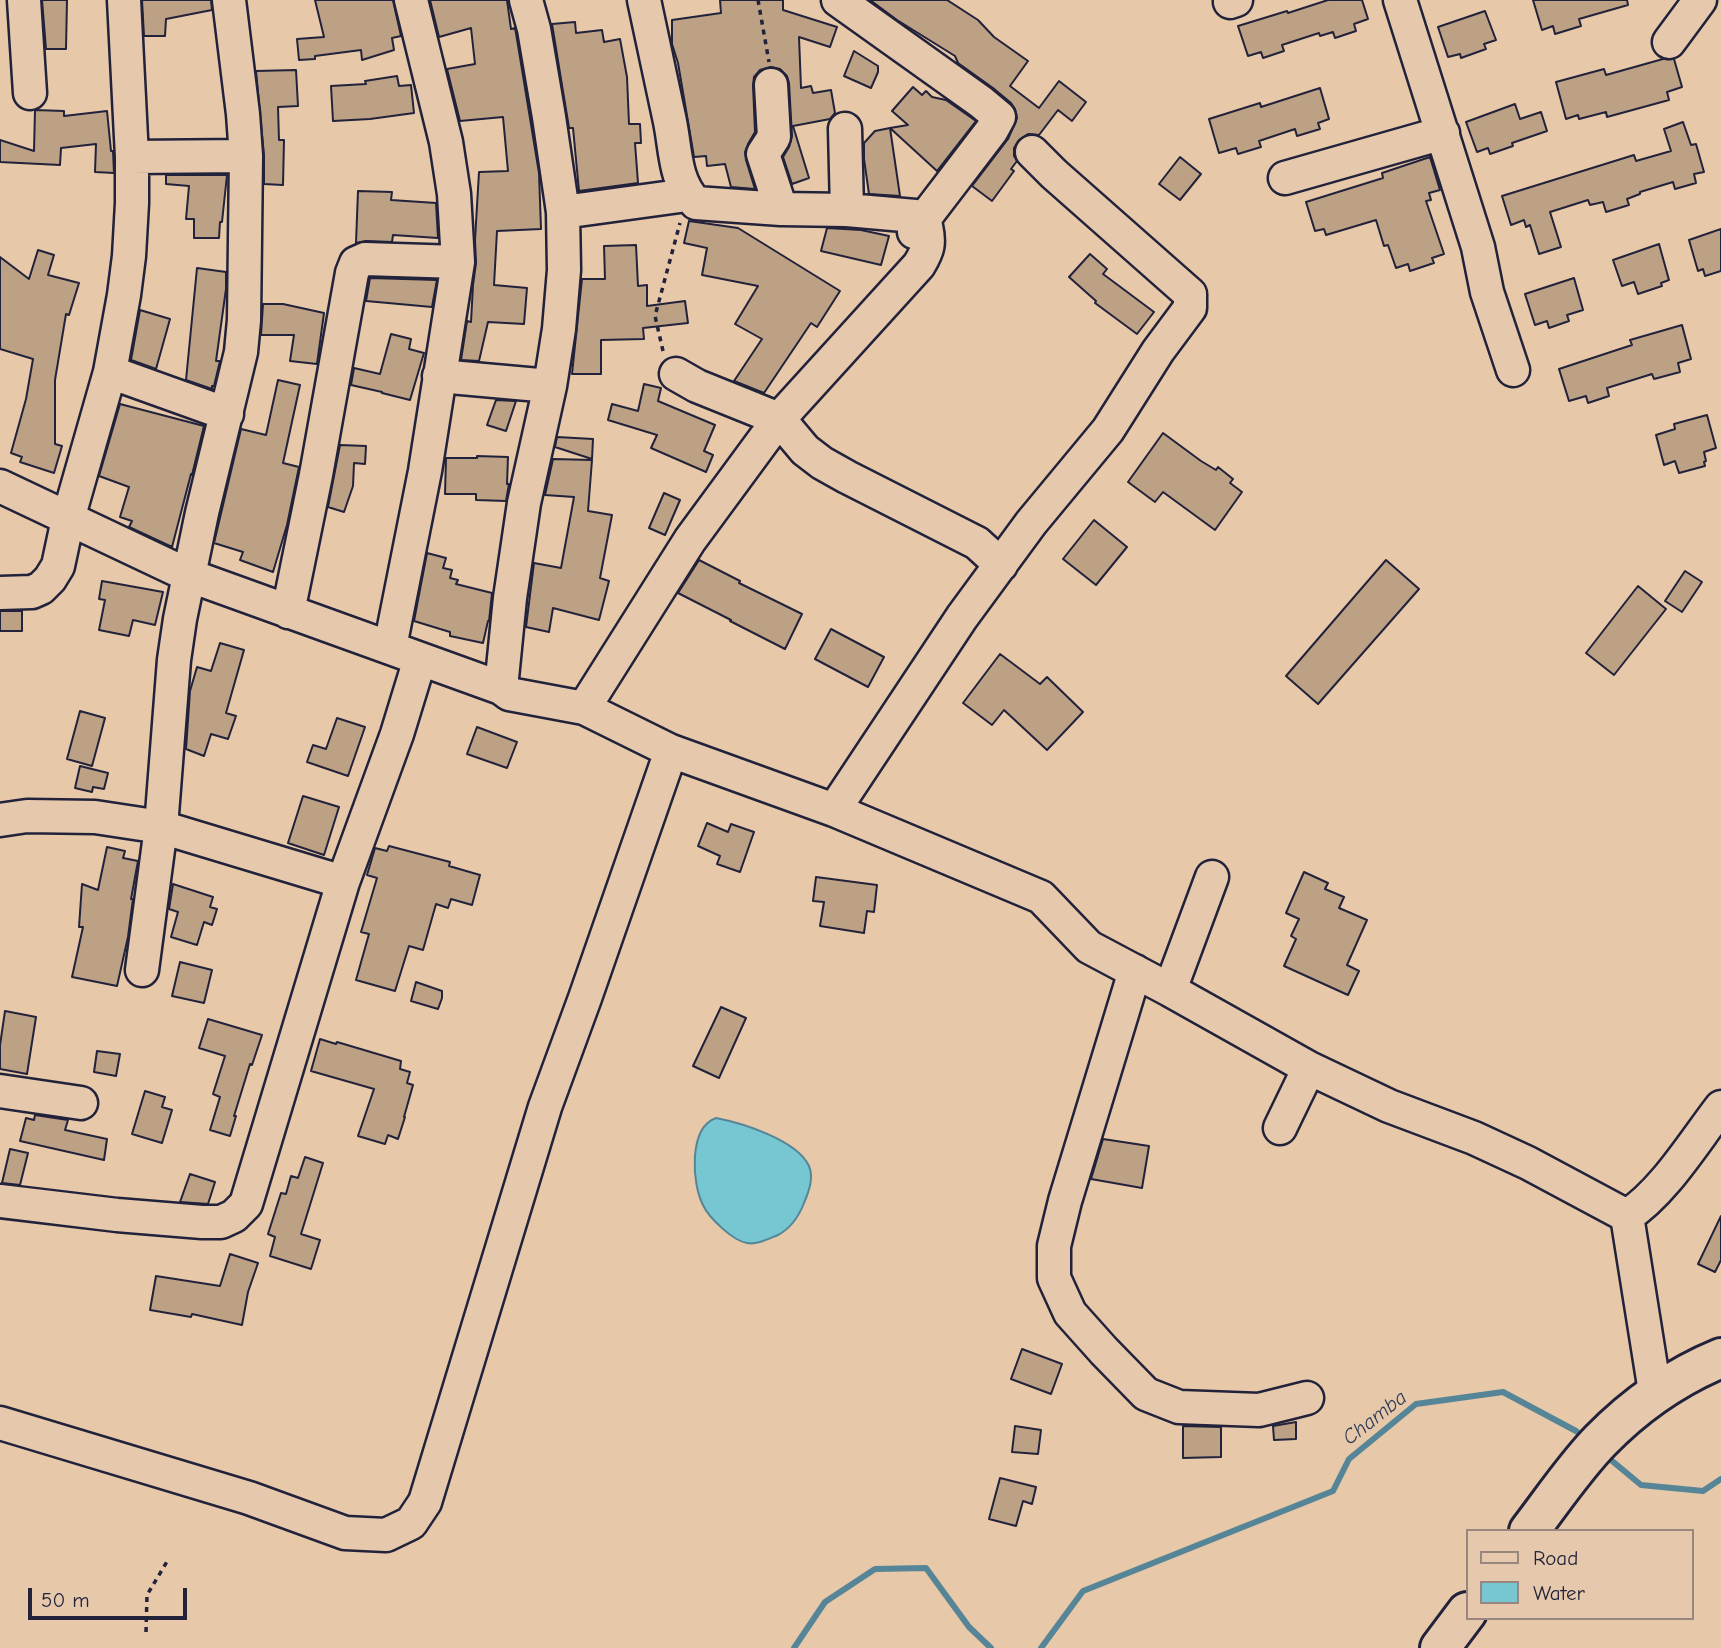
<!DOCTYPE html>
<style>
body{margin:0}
#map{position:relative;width:1721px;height:1648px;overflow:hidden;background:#e7c8a9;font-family:"Comic Neue",sans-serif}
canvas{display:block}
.legend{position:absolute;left:1466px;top:1529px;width:228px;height:91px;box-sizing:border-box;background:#e6c9ad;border:2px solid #98867f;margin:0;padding:9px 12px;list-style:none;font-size:21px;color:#22223b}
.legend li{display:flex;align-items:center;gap:14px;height:35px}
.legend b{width:35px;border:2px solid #98867f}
.scale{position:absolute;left:28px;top:1588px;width:159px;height:32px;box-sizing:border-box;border:4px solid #22223b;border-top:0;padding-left:9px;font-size:21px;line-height:24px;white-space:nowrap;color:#22223b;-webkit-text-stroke:5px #e6c9ad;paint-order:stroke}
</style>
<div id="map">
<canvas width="1721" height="1648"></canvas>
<ul class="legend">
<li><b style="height:9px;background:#e6c9ad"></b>Road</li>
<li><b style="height:19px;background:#77c7d2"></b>Water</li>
</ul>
<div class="scale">50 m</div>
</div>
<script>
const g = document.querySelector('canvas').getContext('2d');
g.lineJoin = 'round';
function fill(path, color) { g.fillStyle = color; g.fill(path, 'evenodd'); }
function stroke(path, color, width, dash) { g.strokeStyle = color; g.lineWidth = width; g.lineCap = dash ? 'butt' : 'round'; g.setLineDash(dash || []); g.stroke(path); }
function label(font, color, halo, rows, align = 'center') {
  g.font = font + ' "Comic Neue",sans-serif'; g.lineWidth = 5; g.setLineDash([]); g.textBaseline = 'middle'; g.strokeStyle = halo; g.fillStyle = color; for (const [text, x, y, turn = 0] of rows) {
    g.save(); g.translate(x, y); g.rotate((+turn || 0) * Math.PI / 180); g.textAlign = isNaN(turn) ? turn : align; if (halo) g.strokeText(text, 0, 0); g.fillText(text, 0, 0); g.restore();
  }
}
const water = new Path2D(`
 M 716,1118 C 742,1123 797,1140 809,1166 C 814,1178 809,1191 804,1203 C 799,1216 791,1228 778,1235 C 768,1239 757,1245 747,1243 C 733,1241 709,1218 703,1205 C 692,1184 688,1128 716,1118 Z`);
fill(water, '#77c7d2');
stroke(water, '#558596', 2);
stroke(new Path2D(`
 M 1605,1455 L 1641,1485 L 1703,1491 L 1721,1479
 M 794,1648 L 825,1602 L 875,1569 L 926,1568 L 969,1627 L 991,1648
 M 1041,1648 L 1083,1591 L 1333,1491 L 1349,1459 L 1416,1404 L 1503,1392 L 1576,1431 L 1586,1439`), '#558596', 6);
const building = new Path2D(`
 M 42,0 L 67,0 L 66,49 L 46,49 Z
 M 142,0 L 211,0 L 212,10 L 166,19 L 165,36 L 144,36 Z
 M 315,0 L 393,0 L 401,36 L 392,38 L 394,50 L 362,60 L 361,50 L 315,56 L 315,59 L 299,60 L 297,39 L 324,37 Z
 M 430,0 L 507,0 L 511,29 L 515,28 L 516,33 L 539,173 L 541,229 L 497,231 L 494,285 L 527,288 L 524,324 L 488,322 L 479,361 L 461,360 L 467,321 L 471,322 L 473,285 L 476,263 L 475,240 L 479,172 L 508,171 L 503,117 L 460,121 L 447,69 L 475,64 L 471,28 L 439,37 Z
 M 720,0 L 783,0 L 783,10 L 837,27 L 830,47 L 799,37 L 801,88 L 811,86 L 813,93 L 831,90 L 835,113 L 830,119 L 793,126 L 809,178 L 792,184 L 783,157 L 789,147 L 792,136 L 789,83 L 787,76 L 780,69 L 771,67 L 760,70 L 754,77 L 753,85 L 755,132 L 748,144 L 745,152 L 746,160 L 755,189 L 731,187 L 725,164 L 707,166 L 706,156 L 694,157 L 678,63 L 672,44 L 672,20 L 721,13 Z
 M 870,0 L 947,0 L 978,20 L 994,37 L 1028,61 L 1010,86 L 1039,108 L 1059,81 L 1086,102 L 1072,121 L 1058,110 L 1039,135 L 1028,134 L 1019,140 L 1014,148 L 1014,156 L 1017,161 L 1011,169 L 1014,171 L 992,201 L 972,186 L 1008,139 L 1017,118 L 1015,109 L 1011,103 L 993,88 L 958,63 L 955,56 L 897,20 Z
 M 1328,0 L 1362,0 L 1368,19 L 1354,24 L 1356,31 L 1335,38 L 1333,32 L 1320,36 L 1319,33 L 1282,45 L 1284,51 L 1263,58 L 1261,52 L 1248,56 L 1238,26 L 1287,11 L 1288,13 Z
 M 1533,0 L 1627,0 L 1628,5 L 1579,19 L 1581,26 L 1555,34 L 1553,26 L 1542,30 Z
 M 1485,11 L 1496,40 L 1484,44 L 1486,49 L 1461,58 L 1460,54 L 1448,57 L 1438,27 Z
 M 575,22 L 576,33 L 602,30 L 604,42 L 620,39 L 627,77 L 629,124 L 640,124 L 641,143 L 635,143 L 638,183 L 579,191 L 573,128 L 569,128 L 552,24 Z
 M 854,51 L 878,66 L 878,72 L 871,88 L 844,76 Z
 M 1663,59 L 1674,59 L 1682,87 L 1667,92 L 1669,100 L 1607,117 L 1606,112 L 1579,119 L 1578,115 L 1566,119 L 1556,82 L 1604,69 L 1606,75 Z
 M 296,70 L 298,106 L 278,107 L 279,140 L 284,140 L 283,185 L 264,184 L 264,155 L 256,71 Z
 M 397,76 L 399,86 L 411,85 L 414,113 L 370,119 L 333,121 L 331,86 L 366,84 L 365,81 Z
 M 913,87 L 922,95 L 926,91 L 932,97 L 946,100 L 976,121 L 937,171 L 890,128 L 908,125 L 892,111 Z
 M 1320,88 L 1329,119 L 1318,123 L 1320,129 L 1297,136 L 1295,129 L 1259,141 L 1261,147 L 1238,154 L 1236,148 L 1219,153 L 1209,119 L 1260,103 L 1261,107 Z
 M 1515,104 L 1520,119 L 1541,112 L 1547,131 L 1512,143 L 1513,146 L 1490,154 L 1488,148 L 1477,152 L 1466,122 Z
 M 35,110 L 64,111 L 64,116 L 107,111 L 111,151 L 113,151 L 114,173 L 95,172 L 96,144 L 61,148 L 60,165 L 0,162 L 0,140 L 34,151 Z
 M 1683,122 L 1691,145 L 1696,144 L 1704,172 L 1694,174 L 1696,183 L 1675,189 L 1673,182 L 1640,192 L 1640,194 L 1627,199 L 1629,205 L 1606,212 L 1603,202 L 1590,205 L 1588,200 L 1550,212 L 1561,247 L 1539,254 L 1530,225 L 1526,227 L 1524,220 L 1511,225 L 1502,196 L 1634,155 L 1636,161 L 1671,151 L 1664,129 Z
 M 890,128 L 900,196 L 869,194 L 864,159 L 864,143 L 875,131 Z
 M 1180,157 L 1201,174 L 1180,200 L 1159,184 Z
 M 1430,157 L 1440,190 L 1429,193 L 1431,200 L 1426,201 L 1444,254 L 1432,258 L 1434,263 L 1410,271 L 1408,264 L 1396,268 L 1388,245 L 1384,246 L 1376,220 L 1326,235 L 1324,229 L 1315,231 L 1306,202 L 1383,178 L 1382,173 Z
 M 166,175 L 227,175 L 222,222 L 220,222 L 219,238 L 194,238 L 194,219 L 186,219 L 189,186 L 166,184 Z
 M 358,191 L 392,192 L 391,200 L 436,203 L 438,238 L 393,235 L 392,242 L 366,241 L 356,243 Z
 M 689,221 L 738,228 L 840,291 L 817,327 L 811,323 L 764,393 L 734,381 L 762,339 L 735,324 L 758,286 L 702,275 L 707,248 L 684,243 Z
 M 827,228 L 861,230 L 889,236 L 881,265 L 821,251 Z
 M 1721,229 L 1721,271 L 1705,276 L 1703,269 L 1698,271 L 1689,240 Z
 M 1659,244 L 1669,280 L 1661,283 L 1662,286 L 1638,294 L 1634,282 L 1622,286 L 1613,260 Z
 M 636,245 L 638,286 L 647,285 L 647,306 L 685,301 L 688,323 L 643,328 L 644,339 L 601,340 L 601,374 L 572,374 L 582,279 L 605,279 L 604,246 Z
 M 38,250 L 54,255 L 48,275 L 79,283 L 69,315 L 66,314 L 55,380 L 55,444 L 62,446 L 54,473 L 20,462 L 22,457 L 11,453 L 26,399 L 33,359 L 0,349 L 0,257 L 29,279 Z
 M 1090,254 L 1107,269 L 1103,274 L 1154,312 L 1137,334 L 1095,303 L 1096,301 L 1069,277 Z
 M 197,268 L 226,272 L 226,289 L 216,361 L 220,361 L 214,386 L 212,386 L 212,389 L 186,380 Z
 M 370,278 L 437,280 L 432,307 L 366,301 Z
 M 1574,278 L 1583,310 L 1567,315 L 1569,321 L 1549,328 L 1547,321 L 1535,325 L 1525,294 Z
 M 263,304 L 283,304 L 324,313 L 317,364 L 290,361 L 294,335 L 261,335 Z
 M 140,310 L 170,319 L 156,369 L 131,360 Z
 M 1682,325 L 1691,359 L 1678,363 L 1680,372 L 1654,379 L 1652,374 L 1607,388 L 1609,396 L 1588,403 L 1586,396 L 1569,401 L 1559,369 L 1632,345 L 1630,340 Z
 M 391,334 L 411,339 L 409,349 L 424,353 L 410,400 L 382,393 L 382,392 L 351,385 L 354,368 L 380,374 Z
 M 278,380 L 300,385 L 283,463 L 299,467 L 287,525 L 273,572 L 240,560 L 243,552 L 214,543 L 241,429 L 266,435 Z
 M 644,384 L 661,388 L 658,401 L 715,425 L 704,451 L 713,455 L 706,472 L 651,448 L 657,435 L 608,420 L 612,404 L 638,411 Z
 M 496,400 L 516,401 L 506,431 L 487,425 Z
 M 120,404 L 204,426 L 192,475 L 191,474 L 172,547 L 129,527 L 132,521 L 120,517 L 129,487 L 99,476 Z
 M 1707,415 L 1716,448 L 1704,452 L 1706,461 L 1704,462 L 1705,466 L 1679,473 L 1675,461 L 1664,465 L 1656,435 L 1675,429 L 1674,424 Z
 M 1163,433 L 1201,461 L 1216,470 L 1218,467 L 1233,479 L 1230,483 L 1242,492 L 1215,530 L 1163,492 L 1155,502 L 1128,482 Z
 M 557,437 L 593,439 L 592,459 L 555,447 Z
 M 340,445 L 366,446 L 365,464 L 354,463 L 353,486 L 344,512 L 328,507 Z
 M 477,456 L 508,457 L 507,484 L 509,484 L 506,501 L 476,500 L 476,494 L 445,494 L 446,458 L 477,458 Z
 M 553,459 L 592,460 L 588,511 L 612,515 L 600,578 L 609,581 L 599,620 L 553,608 L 549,632 L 526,627 L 534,563 L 561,568 L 574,497 L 545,495 Z
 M 664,493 L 680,500 L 665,535 L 649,528 Z
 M 1094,520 L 1127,547 L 1096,585 L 1063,559 Z
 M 427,553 L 446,558 L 443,568 L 452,570 L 450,578 L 458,580 L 456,584 L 492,593 L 489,621 L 488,621 L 483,643 L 450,636 L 450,632 L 414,621 Z
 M 699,560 L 740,581 L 739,583 L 802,614 L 785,649 L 730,621 L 731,620 L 678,593 Z
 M 1386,560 L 1419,589 L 1318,704 L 1286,676 Z
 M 1685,571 L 1702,582 L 1682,612 L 1665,601 Z
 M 102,581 L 163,592 L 155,625 L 133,620 L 129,636 L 99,630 L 105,600 L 99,599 Z
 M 1638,586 L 1666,609 L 1614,675 L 1586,653 Z
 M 0,611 L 22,611 L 22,631 L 0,631 Z
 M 831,629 L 884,657 L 868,687 L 815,659 Z
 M 220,643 L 244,650 L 226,713 L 236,716 L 228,739 L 211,734 L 204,756 L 186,749 L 190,691 L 197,667 L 211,671 Z
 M 1000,654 L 1040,684 L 1047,677 L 1083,712 L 1047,750 L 1004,710 L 992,725 L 963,703 Z
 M 80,711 L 105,718 L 92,766 L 67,759 Z
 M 337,718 L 365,727 L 348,776 L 307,762 L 313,745 L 326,749 Z
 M 477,727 L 517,742 L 507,768 L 467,754 Z
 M 80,766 L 108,773 L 104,789 L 93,787 L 92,792 L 75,788 Z
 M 303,796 L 339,807 L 324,855 L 288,843 Z
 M 707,823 L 728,832 L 731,824 L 754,832 L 740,872 L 717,864 L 720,856 L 698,846 Z
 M 389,846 L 450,862 L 449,866 L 480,875 L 472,905 L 451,899 L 448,908 L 436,904 L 423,950 L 409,946 L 395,991 L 356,980 L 369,934 L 361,932 L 377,878 L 367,875 L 375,848 L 387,851 Z
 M 107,847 L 125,851 L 123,858 L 138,861 L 131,899 L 133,899 L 128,937 L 117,986 L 72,977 L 83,927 L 79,927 L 82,884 L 98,890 Z
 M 1304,872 L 1328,883 L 1325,889 L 1344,897 L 1339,908 L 1367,920 L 1347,965 L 1359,971 L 1348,995 L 1284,966 L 1296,939 L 1291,936 L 1299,919 L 1286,913 Z
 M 816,877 L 877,885 L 874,912 L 867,911 L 864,933 L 820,926 L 824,902 L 813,901 Z
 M 173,884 L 213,897 L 210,907 L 217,909 L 212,925 L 204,922 L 197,945 L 171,937 L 178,912 L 169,909 Z
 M 180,962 L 212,970 L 204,1003 L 172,996 Z
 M 416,982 L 442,991 L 442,998 L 438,1009 L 411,1001 Z
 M 721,1007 L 746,1018 L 719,1078 L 693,1066 Z
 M 5,1011 L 36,1017 L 27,1074 L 0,1069 L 0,1045 Z
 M 208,1019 L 262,1035 L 252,1065 L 250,1064 L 234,1116 L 236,1116 L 230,1136 L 210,1130 L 220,1097 L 213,1094 L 225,1056 L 199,1048 Z
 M 320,1039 L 336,1044 L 337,1042 L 401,1061 L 400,1069 L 410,1072 L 407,1083 L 413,1085 L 404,1117 L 405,1117 L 398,1139 L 388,1135 L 385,1144 L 358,1136 L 374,1089 L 311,1071 Z
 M 97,1051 L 120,1054 L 116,1076 L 94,1072 Z
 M 145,1091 L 165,1097 L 162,1107 L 172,1110 L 162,1143 L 132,1134 Z
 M 35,1115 L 68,1120 L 65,1130 L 107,1139 L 104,1160 L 20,1141 L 26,1118 L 34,1120 Z
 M 1103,1139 L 1149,1146 L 1142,1188 L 1091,1179 Z
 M 10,1149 L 28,1153 L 20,1185 L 2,1183 Z
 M 305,1157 L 323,1163 L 301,1234 L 320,1240 L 311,1269 L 270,1256 L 275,1237 L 268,1234 L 281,1193 L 286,1194 L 291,1176 L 298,1178 Z
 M 190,1174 L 215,1182 L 208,1204 L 180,1202 Z
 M 1721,1216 L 1721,1260 L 1715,1272 L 1698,1264 Z
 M 230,1254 L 258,1263 L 248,1292 L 242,1325 L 192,1314 L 191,1317 L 150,1310 L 156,1276 L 220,1286 Z
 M 1022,1349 L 1062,1364 L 1051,1394 L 1011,1379 Z
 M 1296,1422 L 1296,1439 L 1274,1440 L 1273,1426 Z
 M 1015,1426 L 1041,1430 L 1038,1454 L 1012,1452 Z
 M 1183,1426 L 1221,1427 L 1221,1457 L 1183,1458 Z
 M 1000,1478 L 1036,1487 L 1032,1504 L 1023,1501 L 1016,1526 L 989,1519 Z`);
fill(building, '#bda185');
stroke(building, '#22223b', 2);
const minor = new Path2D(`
 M 24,0 L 30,93
 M 838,0 L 981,102 L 999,117 L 992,130 L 914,232
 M 1400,0 L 1478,247 L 1487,292 L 1513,370
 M 1230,2 L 1236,0
 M 1669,42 L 1700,0
 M 771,85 L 774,137 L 763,154 L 781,209
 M 845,129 L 847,210
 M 132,157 L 246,156
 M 1285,178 L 1443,133
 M 563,212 L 687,195
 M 110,372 L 227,414
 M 676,374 L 697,386 L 779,419 L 805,450 L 822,463 L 847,477 L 977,543 L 1001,565
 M 439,376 L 550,386
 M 0,486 L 188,575 L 501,688 L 509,694 L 584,708 L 671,751 L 834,810 L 1041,897 L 1089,947 L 1170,990 L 1309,1068 L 1389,1106 L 1474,1138 L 1528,1163 L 1627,1216
 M 0,593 L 32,592 L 41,588 L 50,579 L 58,566 L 68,519 L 110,372 L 124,295 L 129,256 L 132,203 L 132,157 L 124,0
 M 288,612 L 316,475 L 352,273 L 356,263 L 365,259 L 458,262
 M 390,647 L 425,471 L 458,262 L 454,194 L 446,142 L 411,0
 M 501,688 L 510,598 L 524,503 L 550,386 L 559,329 L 564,270 L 563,212 L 549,117 L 534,29 L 526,0
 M 584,708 L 690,540 L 779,419 L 919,265 C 928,250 930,244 926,226 L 914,232 L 915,216 L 847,210 L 781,209 L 696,203 C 673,180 676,146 669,117 C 661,78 652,39 644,0
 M 834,810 L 962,617 L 1031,523 L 1108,430 L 1158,351 L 1190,308 L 1190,294 L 1054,174 L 1032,152
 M 0,820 L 27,816 L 95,817 L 161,827 L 343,882
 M 142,970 L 161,827 L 174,660 L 180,619 L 202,513 L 241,352 L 244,320 L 246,156 L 243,114 L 229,0
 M 1135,971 L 1065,1201 L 1054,1246 L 1054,1278 L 1070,1313 L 1104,1351 L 1146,1394 L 1179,1407 L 1259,1410 L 1307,1398
 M 1170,990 L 1212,877
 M 0,1091 L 81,1103
 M 1280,1128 L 1309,1068
 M 0,1201 L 117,1215 L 202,1222 L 221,1222 L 234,1216 L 246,1204 L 343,882 L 397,734 L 420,659
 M 1627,1216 L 1655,1392
 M 1627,1216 C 1664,1192 1694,1142 1721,1107
 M 0,1423 L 249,1498 L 345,1533 L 386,1535 L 411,1523 L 425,1502 L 545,1107 L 585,998 L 671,751`);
const major = new Path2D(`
 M 1529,1531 C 1552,1501 1574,1468 1600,1441 C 1635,1405 1675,1377 1721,1358
 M 1440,1648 L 1467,1612`);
stroke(minor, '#22223b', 37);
stroke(major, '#22223b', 44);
stroke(new Path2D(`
 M 758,0 L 769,62
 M 663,351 L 655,316 L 680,223
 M 146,1632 L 147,1595 L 168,1560`), '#22223b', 3.5, [5, 5]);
stroke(minor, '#e6c9ad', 32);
stroke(major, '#e6c9ad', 38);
label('italic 21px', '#2f3b52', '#e6c9ad', [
 ["Chamba",1375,1418,-38]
]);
</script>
